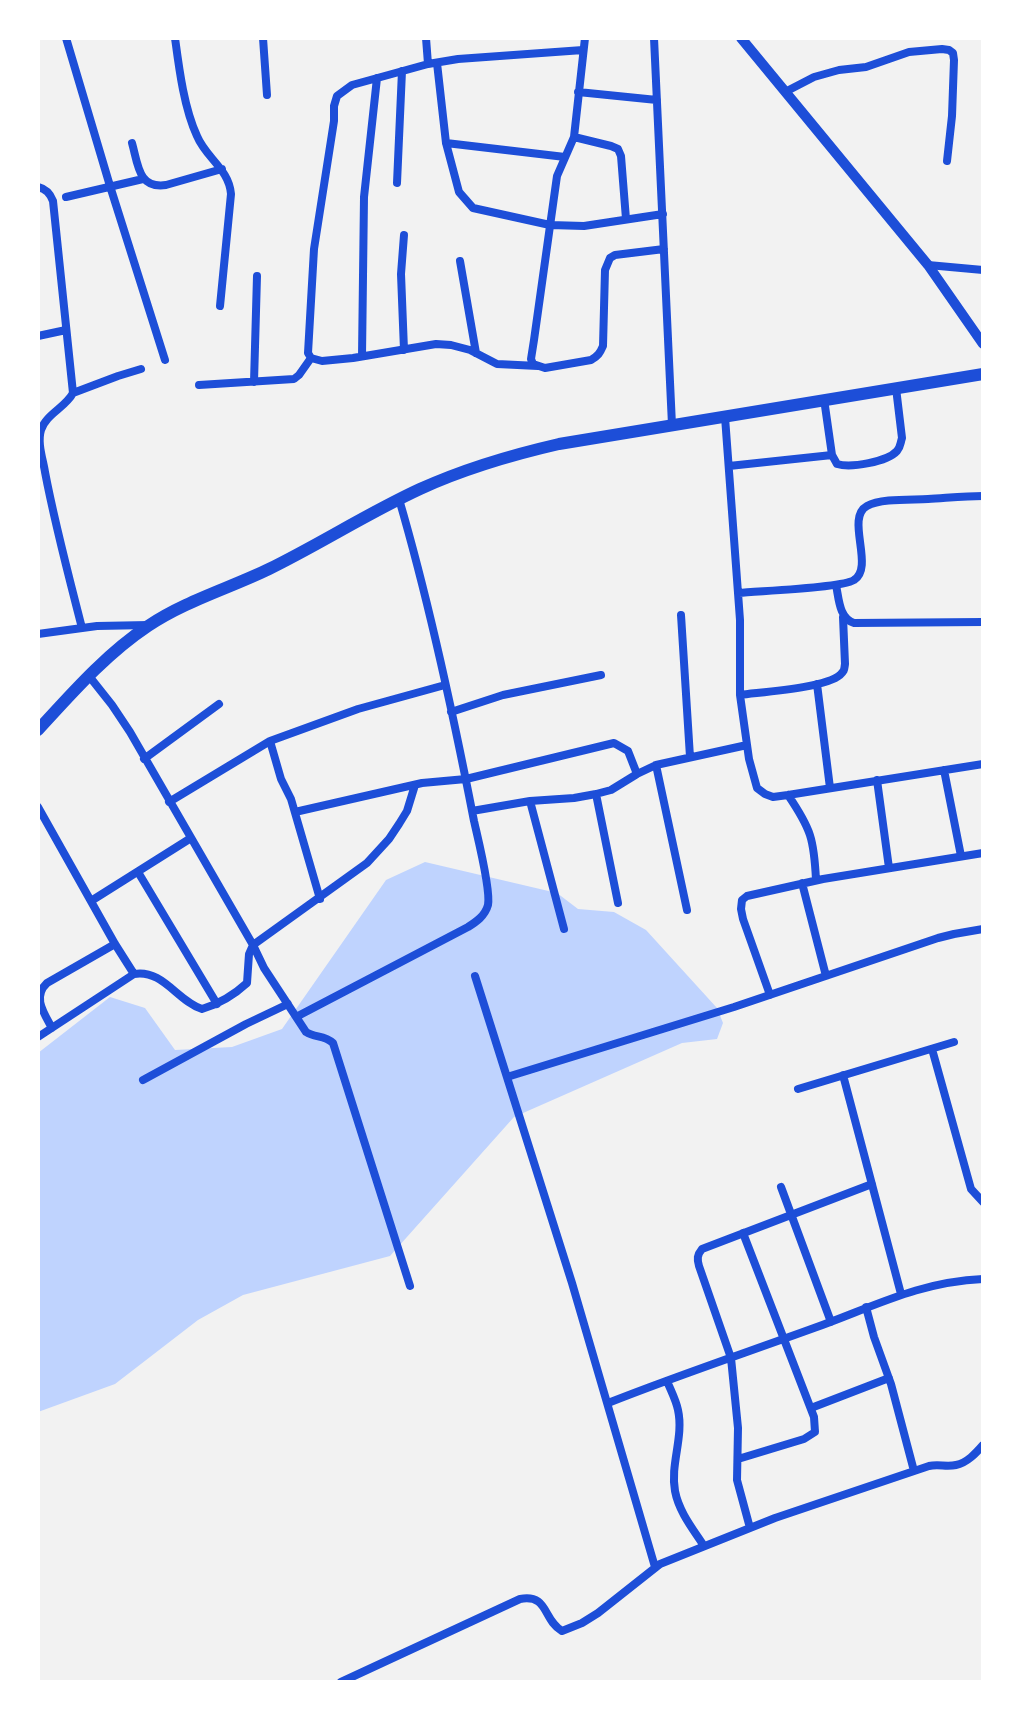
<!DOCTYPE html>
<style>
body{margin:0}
#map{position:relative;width:1021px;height:1720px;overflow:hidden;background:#f2f2f2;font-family:"Exo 2",sans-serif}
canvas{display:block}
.frame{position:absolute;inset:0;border:40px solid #fff;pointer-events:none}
</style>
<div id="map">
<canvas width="1021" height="1720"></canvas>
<div class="frame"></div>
</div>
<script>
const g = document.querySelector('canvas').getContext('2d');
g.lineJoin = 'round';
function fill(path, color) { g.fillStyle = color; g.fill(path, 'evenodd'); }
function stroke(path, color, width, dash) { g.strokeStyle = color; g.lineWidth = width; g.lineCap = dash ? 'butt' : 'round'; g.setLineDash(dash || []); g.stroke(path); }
fill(new Path2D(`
 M 425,862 L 557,893 L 578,909 L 614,912 L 646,930 L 717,1008 L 723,1023 L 717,1039 L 682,1043 L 514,1117 L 390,1256 L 243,1295 L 198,1320 L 115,1384 L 38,1412 L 38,1053 L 110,997 L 145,1008 L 175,1050 L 232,1047 L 282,1029 L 386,880 Z`), '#bfd3fe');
stroke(new Path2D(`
 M 66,38 L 110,186 L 165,360
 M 175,38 C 179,68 184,108 197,136 C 206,158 229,169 231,194 L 220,306
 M 263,38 L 267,95
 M 426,38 L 428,64
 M 585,38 L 574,137 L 557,176 L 534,340 L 531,359 L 533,364 L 545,368 L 591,360 C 598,356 600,353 603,346 L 605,270 L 610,258 L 615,255 L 664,249
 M 654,38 L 672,425
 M 437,63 L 446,143 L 459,192 L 473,208 L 550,225 L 584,226 L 663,214
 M 578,92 L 657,100
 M 785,92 L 814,77 L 839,70 L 866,67 L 909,52 L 942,49 L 949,50 L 953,53 L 954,60 L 952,116 L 947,161
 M 574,137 L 611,146 L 618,149 L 621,156 L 626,219
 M 132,143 C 138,164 138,189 166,185 L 222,169
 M 446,143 L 565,157
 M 397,183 L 402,71
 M 38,187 C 46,189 50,193 53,201 L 73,393 C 66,407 46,414 41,430 C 37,443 43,459 45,472 C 55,525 69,577 82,628
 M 66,197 L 143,179
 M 460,261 L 476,353
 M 928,265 L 983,270
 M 38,336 L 66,330
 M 404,350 L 401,274 L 404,235
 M 362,356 L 364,197 L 377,78
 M 538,366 L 497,364 L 470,350 L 451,345 L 436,344 L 353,358 L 322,361 L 311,358 L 308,353 L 314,249 L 334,121 L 334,106 L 337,96 L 352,85 L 428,64 L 458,59 L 583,50
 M 254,382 L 257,276
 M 199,385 L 294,379 L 299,375 L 311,358
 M 73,393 L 118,376 L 141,369
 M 824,399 L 832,455 L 837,464 C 851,468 887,462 897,451 C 901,446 900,444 902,438 L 896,388
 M 725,417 L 740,620 L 740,695 L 749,759 L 757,788 L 765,794 L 773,797 L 788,795 L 983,764
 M 729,466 L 832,455
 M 836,585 C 839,599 839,618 854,623 L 983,622
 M 739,593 C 758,591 842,588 854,580 C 875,567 845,518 867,506 C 881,498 912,500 928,499 C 946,498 965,496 983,496
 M 681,615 L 690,757
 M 38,634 L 97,626 L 149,625
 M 89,676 L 112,705 L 130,732 L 253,945 L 264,968 L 306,1032 C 315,1038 324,1035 333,1043 L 410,1286
 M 817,684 L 830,788
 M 740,695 C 762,692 825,688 840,675 C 845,670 844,670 845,664 L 843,617
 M 451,712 L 503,695 L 601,675
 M 270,741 L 281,779 L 291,799 L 320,899
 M 144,759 L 219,704
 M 656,765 L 687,910
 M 944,770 L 961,856
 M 877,780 L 889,868
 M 596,794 L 618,903
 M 788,795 C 811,829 814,839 816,880
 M 530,801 L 564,929
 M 169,802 L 270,741 L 358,709 L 445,685
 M 38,807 L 115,944 L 134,974
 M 472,811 L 530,801 L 574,798 L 596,794 L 611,790 L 637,774 L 656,765 L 747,745
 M 295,812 L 422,783 L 466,779 L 614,743 L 628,751 L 637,774
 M 138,872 L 217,1004
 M 802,883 L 826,976
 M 91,901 L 191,838
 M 475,976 L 572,1283 L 655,1567
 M 770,995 L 743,919 L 741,909 L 742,900 L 747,896 L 823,879 L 983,853
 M 296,1017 L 468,927 C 476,922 485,916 488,905 C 491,890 478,839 474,821 C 453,713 430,605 399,499
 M 52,1028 C 44,1013 32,997 47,983 L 115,944
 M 38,1037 L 134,974 C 163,969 177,1001 202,1009 C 219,1004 234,995 247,983 L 249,954 L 253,945 L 367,863 L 389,839 L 399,824 L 407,811 L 415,785
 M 932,1049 L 971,1189 L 983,1202
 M 843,1075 L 901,1294
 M 507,1077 L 734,1007 L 938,938 L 954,934 L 983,929
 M 143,1080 L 246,1024 L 288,1004
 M 798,1089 L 954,1042
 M 781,1187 L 831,1322
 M 866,1307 L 874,1337 L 891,1384 L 914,1471
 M 667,1381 C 671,1391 676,1400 678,1410 C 684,1437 670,1464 675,1491 C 679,1512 693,1529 704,1546
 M 608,1403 C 676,1376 745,1353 814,1328 C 873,1307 918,1282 983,1279
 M 811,1408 L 889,1378
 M 738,1459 L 804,1439 L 815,1432 L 814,1417 L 743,1233
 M 750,1528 L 737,1480 L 738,1428 L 731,1358 L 699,1266 C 697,1259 697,1255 702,1249 L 872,1184
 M 341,1682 L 520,1599 C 549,1594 542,1619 562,1631 L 582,1623 L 598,1613 L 660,1564 L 775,1518 L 929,1466 C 938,1464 947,1467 956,1465 C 967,1463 976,1453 983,1445`), '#1d4ed8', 8);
stroke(new Path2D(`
 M 741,38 L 928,265 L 983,344`), '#1d4ed8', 10);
stroke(new Path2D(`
 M 38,730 C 72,693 106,654 148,626 C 185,601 230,588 269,569 C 320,544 368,513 420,489 C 464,469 511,455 559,444 L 983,374`), '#1d4ed8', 12);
</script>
